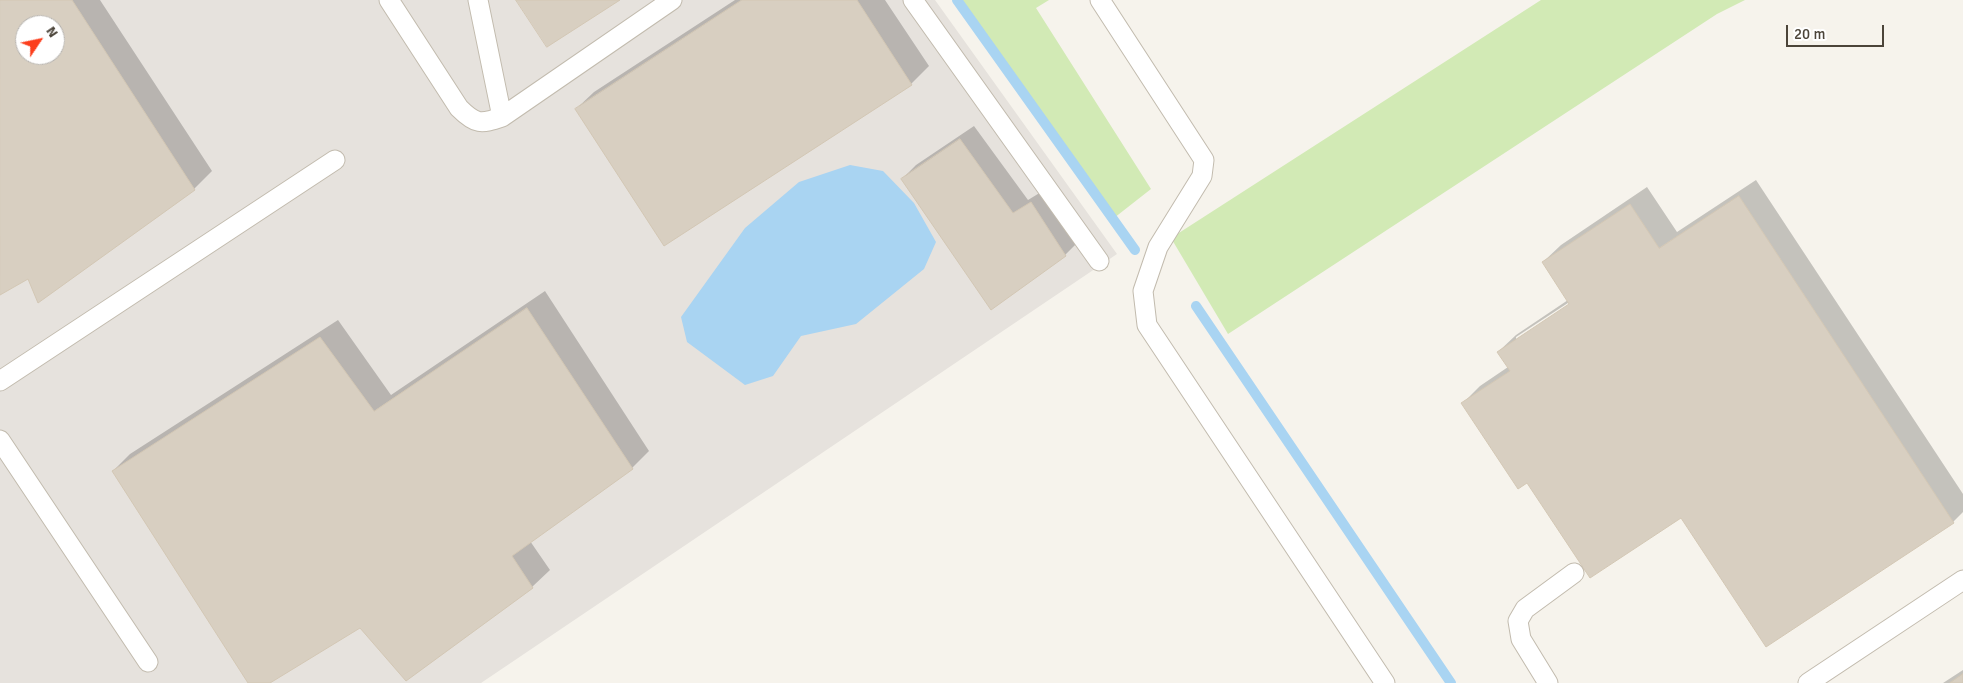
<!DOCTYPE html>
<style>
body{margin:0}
#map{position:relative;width:1963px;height:683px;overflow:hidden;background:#f6f3ec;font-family:Signika,sans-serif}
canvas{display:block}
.north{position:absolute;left:15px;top:15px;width:50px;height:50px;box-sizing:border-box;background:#fff;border:1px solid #b7b4b0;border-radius:50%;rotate:56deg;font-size:14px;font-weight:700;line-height:20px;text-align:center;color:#4b4439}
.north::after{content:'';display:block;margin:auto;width:18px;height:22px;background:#fc3f1d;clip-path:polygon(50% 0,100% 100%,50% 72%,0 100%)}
.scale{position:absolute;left:1786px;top:25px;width:98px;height:22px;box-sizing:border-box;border:2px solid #4b4439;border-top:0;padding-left:6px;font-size:15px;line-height:18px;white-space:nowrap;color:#4b4439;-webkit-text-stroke:4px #fff;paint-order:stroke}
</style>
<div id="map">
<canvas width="1963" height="683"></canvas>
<div class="north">N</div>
<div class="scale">20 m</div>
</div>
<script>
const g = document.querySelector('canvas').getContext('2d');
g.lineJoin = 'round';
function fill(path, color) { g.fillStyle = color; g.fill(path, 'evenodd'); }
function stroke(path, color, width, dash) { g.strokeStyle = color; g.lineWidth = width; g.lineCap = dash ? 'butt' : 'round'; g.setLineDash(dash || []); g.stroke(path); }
fill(new Path2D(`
 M 0,0 L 935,0 L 1117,254 L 481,683 L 0,683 ZM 25,25 L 55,25 L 55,55 L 25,55 Z`), '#e6e2dd');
fill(new Path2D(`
 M 958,0 L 1049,0 L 1036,8 L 1151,189 L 1114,218 Z
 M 1541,0 L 1745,0 L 1717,14 L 1228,334 L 1171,238 Z`), '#d2eab5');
fill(new Path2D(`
 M 850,165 L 883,171 L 914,203 L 936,242 L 924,269 L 856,324 L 801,336 L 773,376 L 745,385 L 687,342 L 681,317 L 745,228 L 799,182 Z`), '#a9d4f2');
fill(new Path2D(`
 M 0,0 L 100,0 L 212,171 L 194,189 L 39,301 L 29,277 L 0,294 ZM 25,25 L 55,25 L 55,55 L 25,55 Z
 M 735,0 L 885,0 L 929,66 L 911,84 L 665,244 L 576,109 L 594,92 Z
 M 974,126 L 1028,200 L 1046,189 L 1079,241 L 1065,255 L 902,179 L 916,165 Z
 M 1756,180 L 1963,494 L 1963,512 L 1953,522 L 1682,516 L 1528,482 L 1463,403 L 1480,386 L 1508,367 L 1498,352 L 1516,335 L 1568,300 L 1543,262 L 1561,245 L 1647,187 L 1677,232 ZM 1574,299 L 1575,301 L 1516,340 L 1516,337 Z
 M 545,291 L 649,451 L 632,468 L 530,541 L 550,570 L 532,587 L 361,626 L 267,683 L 249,683 L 113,471 L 130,454 L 338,320 L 391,395 Z
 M 1963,670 L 1963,683 L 1943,683 Z`), '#0003');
stroke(new Path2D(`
 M 957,0 L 1135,250
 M 1196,306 L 1451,683`), '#a9d4f2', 10);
const building = new Path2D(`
 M 0,0 L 72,0 L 195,190 L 38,303 L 28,279 L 0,295 ZM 25,25 L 55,25 L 55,55 L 25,55 Z
 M 516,0 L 620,0 L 547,47 Z
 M 742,0 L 857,0 L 912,85 L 664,246 L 575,109 Z
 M 960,139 L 1013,213 L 1031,202 L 1066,256 L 991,310 L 901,179 Z
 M 1739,196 L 1954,523 L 1766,647 L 1681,518 L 1590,578 L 1527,483 L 1518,489 L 1461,403 L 1510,371 L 1497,352 L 1569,304 L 1542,262 L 1630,204 L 1659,248 Z
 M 527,308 L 633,469 L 512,556 L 533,588 L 406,681 L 360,628 L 270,683 L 248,683 L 112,471 L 320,337 L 374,411 Z
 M 1963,674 L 1963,683 L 1950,683 Z`);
fill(building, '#d8cfc1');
stroke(building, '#d3c7b4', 1);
const service = new Path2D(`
 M 389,0 L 459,108 C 476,125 481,124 502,117 L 672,0
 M 478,0 L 502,117
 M 913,0 L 1099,261
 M 1100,0 L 1204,160 L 1202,176 L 1158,247 L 1143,291 L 1147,325 L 1385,683
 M 0,381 L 335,160
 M 0,440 L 148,662
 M 1548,683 L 1521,639 L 1518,621 L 1525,609 L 1574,573
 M 1808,683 L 1963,580`);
stroke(service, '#c2bbae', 21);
stroke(service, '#fff', 19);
</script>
